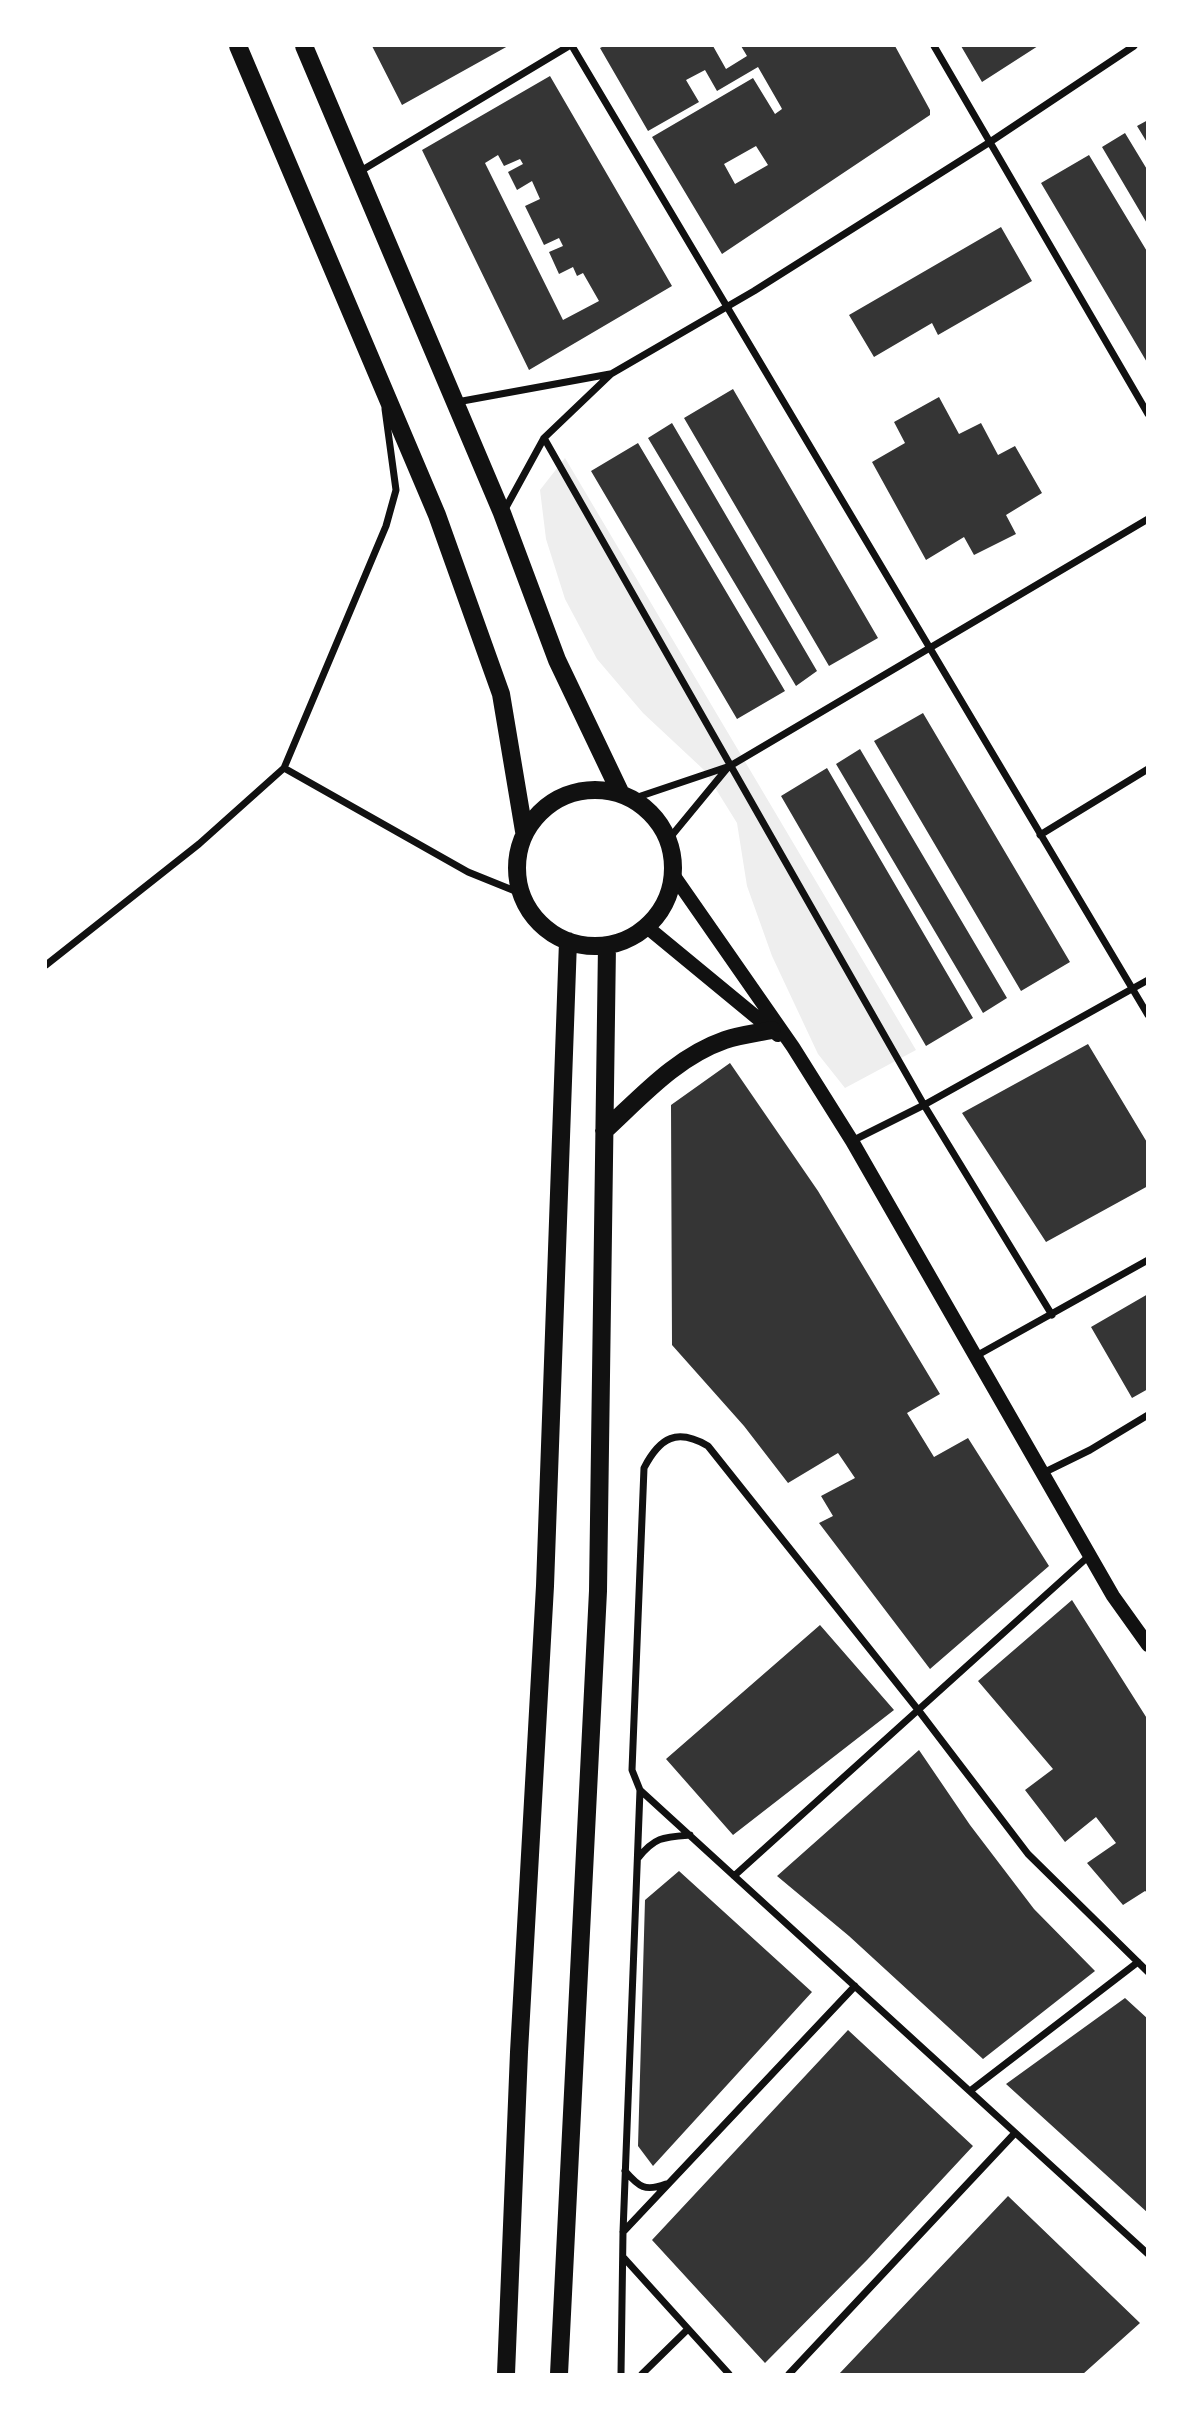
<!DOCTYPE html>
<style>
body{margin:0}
#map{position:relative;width:1193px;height:2420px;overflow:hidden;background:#fff;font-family:"Noto Sans",sans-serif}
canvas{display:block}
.frame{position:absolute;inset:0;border:47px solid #fff;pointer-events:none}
</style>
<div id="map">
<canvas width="1193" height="2420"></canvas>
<div class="frame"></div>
</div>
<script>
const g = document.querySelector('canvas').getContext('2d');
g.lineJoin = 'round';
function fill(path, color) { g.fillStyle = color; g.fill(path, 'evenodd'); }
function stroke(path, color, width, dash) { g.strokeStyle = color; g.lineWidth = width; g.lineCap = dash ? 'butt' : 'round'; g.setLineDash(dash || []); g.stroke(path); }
fill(new Path2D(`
 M 565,458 L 916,1050 L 845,1088 L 818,1054 L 772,956 L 747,886 L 737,823 L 704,770 L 643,713 L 597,659 L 565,599 L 546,539 L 540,490 Z`), '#eee');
fill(new Path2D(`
 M 372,46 L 508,46 L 402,105 Z
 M 604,46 L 713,46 L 726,69 L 747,56 L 741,46 L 895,46 L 930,110 L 930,115 L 722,254 L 652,137 L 753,78 L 775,114 L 782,109 L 781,107 L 758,67 L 717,91 L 705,70 L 686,80 L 699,102 L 648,131 L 600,48 ZM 756,146 L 768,165 L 735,184 L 724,164 Z
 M 961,46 L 1038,46 L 982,82 Z
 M 550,76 L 672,286 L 529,370 L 422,150 ZM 498,155 L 504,166 L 520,159 L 523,164 L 508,172 L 517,190 L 532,181 L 540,199 L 525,206 L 544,245 L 559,238 L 563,246 L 549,252 L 559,274 L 573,267 L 577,276 L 583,273 L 599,301 L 563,320 L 485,163 Z
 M 1148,120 L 1148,144 L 1137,126 Z
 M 1125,133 L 1148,171 L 1148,225 L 1102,147 Z
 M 1089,155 L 1148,253 L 1148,364 L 1041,183 Z
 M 1001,227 L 1032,281 L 938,335 L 932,323 L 874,357 L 849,315 Z
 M 733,389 L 878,638 L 829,666 L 684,418 Z
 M 939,397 L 959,434 L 981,423 L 998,455 L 1015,446 L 1042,493 L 1006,515 L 1016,534 L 974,555 L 964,537 L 926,560 L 872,462 L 905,443 L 894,422 Z
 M 672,423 L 817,671 L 796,686 L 648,438 Z
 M 638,443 L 785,691 L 737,719 L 591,471 Z
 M 923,713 L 1070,962 L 1021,991 L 874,741 Z
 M 860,749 L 1007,998 L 983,1013 L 836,764 Z
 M 827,768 L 973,1018 L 926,1046 L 781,796 Z
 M 1088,1044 L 1148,1144 L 1148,1186 L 1046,1242 L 962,1113 Z
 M 730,1063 L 818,1191 L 940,1394 L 907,1413 L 934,1457 L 968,1438 L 1049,1566 L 930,1669 L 819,1523 L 833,1516 L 821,1496 L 855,1478 L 838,1453 L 788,1483 L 744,1426 L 672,1345 L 671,1105 Z
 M 1148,1294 L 1148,1389 L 1132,1398 L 1091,1327 Z
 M 1072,1600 L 1148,1720 L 1148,1893 L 1145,1891 L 1123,1905 L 1087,1863 L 1116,1843 L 1096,1817 L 1065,1842 L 1025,1790 L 1053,1769 L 978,1681 Z
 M 820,1625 L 894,1710 L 733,1835 L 666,1759 Z
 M 919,1750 L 970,1825 L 1034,1909 L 1095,1971 L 983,2059 L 849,1936 L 777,1876 Z
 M 679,1871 L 812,1992 L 653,2166 L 638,2146 L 645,1900 Z
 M 1125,1998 L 1148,2019 L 1148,2213 L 1006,2084 Z
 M 848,2030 L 973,2146 L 867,2260 L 765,2363 L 652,2240 Z
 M 1008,2196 L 1140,2323 L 1083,2374 L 839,2374 Z`), '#353535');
stroke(new Path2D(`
 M 572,46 L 1148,1015
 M 934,46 L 1148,414
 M 359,172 L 569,46
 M 457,402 L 610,374
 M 544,438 L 924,1105 L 1052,1315
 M 504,511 L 544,438 L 611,374 L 754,291 L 990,142 L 1134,46
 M 284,768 L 386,526 L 396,490 L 385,409
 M 632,799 L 730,766 L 1148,519
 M 1040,835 L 1148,769
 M 668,840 L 729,766
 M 46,965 L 199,844 L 284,768 L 468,872 L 520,893
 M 852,1141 L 924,1105 L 1148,980
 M 976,1356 L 1148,1260
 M 1043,1473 L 1090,1450 L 1148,1415
 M 640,1790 L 1148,2254
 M 638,1858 C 655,1837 663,1837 690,1835
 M 734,1876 L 1090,1555
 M 970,2091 L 1138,1962
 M 625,2171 C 639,2187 645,2192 666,2184
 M 623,2232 L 855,1986
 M 624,2258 L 729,2374
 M 621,2374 L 623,2232 L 640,1790 L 632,1770 L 644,1468 C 660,1437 677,1428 708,1446 L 919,1711 L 1028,1854 L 1148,1972
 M 642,2374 L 688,2329
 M 789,2374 L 1015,2133`), '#111', 7);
stroke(new Path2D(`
 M 674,876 L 793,1047 L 852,1141 L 1113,1596 L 1148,1645
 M 647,927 L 778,1035`), '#111', 14);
stroke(new Path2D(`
 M 238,46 L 437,515 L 501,694 L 524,831
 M 304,46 L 502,513 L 557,660 L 620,792
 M517 868a78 78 0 1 1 156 0a78 78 0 1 1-156 0Z
 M 604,1131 C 641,1097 676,1057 725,1040 C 740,1035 757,1033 772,1030
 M 506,2374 L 519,2052 L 545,1586 L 568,941
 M 559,2374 L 598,1591 L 607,945`), '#111', 18);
</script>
